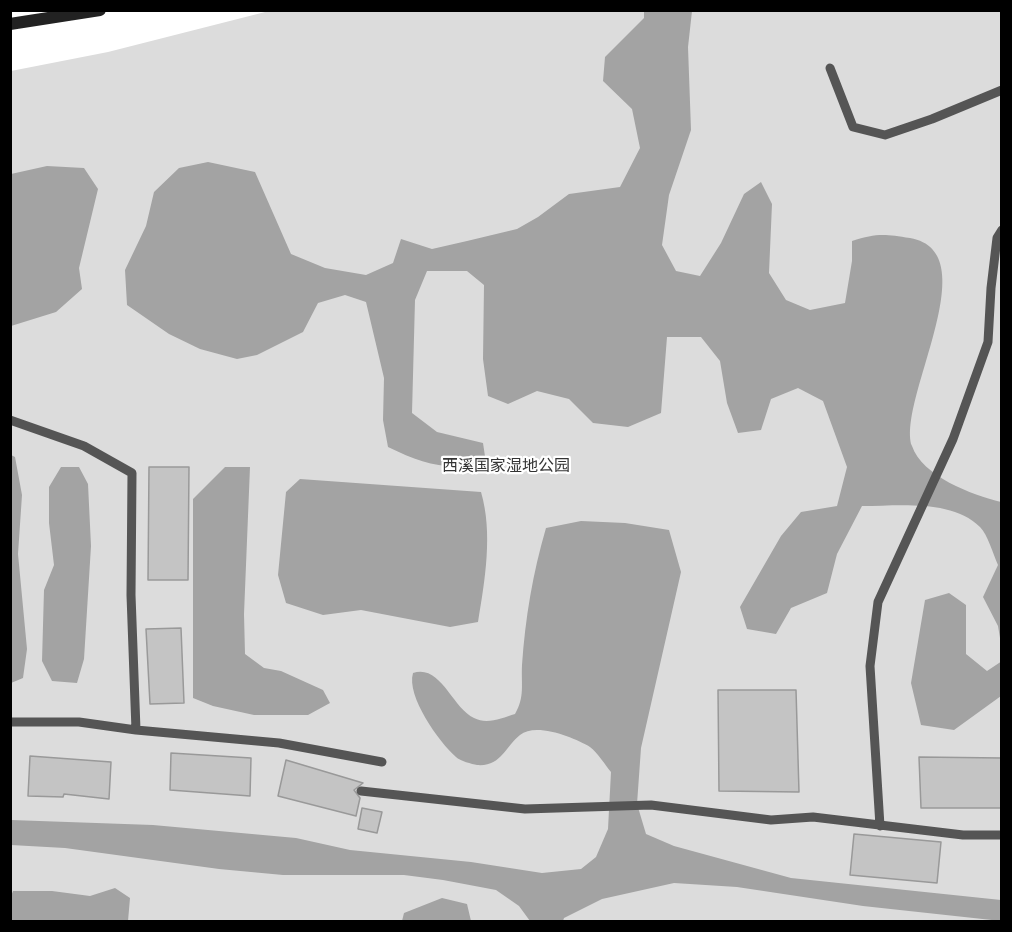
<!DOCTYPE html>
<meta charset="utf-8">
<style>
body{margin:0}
#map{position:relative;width:1012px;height:932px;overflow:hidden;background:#fff;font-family:"IBM Plex Sans",sans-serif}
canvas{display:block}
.frame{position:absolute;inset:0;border:12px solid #000;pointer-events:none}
</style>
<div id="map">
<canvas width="1012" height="932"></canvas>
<div class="frame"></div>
</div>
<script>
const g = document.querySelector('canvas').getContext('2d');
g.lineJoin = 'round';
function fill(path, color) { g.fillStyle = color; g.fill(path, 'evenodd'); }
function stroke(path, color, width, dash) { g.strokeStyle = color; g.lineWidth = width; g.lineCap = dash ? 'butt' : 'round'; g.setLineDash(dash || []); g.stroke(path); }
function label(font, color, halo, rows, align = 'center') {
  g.font = font + ' "IBM Plex Sans","Noto Sans SC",sans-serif'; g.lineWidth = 4.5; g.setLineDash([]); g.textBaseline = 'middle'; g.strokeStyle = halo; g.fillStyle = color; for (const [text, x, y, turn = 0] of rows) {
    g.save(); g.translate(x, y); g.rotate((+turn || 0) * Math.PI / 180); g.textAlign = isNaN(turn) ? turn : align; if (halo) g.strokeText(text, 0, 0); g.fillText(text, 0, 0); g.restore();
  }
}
fill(new Path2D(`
 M 273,10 L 1001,11 L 1001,921 L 11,922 L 11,71 L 108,52 Z`), '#dcdcdc');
fill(new Path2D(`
 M 644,11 L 692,11 L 688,47 L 691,130 L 669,195 L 662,245 L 676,271 L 700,276 L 721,243 L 744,194 L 761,182 L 772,204 L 769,273 L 786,300 L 810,310 L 845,303 L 852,261 L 852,241 C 876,233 885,234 910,238 C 989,252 897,399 912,446 C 922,476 972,495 1001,502 L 1001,644 L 998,626 L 983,597 L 998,565 C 993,554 988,535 980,527 C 952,499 899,506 862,506 L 837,554 L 827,593 L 791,608 L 776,634 L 747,629 L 740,607 L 781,536 L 801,512 L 837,506 L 847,467 L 823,401 L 798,388 L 771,399 L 761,430 L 738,433 L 727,403 L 720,361 L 701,337 L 667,337 L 661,413 L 628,427 L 593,423 L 569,399 L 537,391 L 508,404 L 488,396 L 483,359 L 484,285 L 467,271 L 427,271 L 415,300 L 412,413 L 437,432 L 483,443 L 486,463 C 446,471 423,464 388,447 L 383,420 L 384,378 L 366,302 L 345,295 L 318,303 L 303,332 L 257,355 L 237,359 L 200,349 L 169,334 L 127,305 L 125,270 L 146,226 L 154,192 L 179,168 L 208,162 L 255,172 L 291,254 L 325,268 L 366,275 L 393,263 L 401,239 L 432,249 L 467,241 L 517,229 L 538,217 L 569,194 L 620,187 L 640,148 L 632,109 L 603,81 L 605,57 L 644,18 Z
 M 47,166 L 84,168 L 98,189 L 79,268 L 82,289 L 56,312 L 11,326 L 11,174 Z
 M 11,455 L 15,457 L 22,495 L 18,554 L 27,649 L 23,678 L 11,683 Z
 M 61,467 L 79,467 L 88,484 L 91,546 L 84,659 L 77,683 L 52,681 L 42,661 L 44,590 L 54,565 L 49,523 L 49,487 Z
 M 225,467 L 250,467 L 244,614 L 245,654 L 264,668 L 281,671 L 323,690 L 330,703 L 308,715 L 254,715 L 213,706 L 193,698 L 193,499 Z
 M 300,479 L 481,492 C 493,533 485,580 478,622 L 450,627 L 361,610 L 323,615 L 286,603 L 278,575 L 286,492 Z
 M 581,521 L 625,523 L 669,530 L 681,572 L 641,748 L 637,804 L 646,834 L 674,846 L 791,878 L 1001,900 L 1001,921 L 863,906 L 737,887 L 674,883 L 602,899 L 564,918 L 563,921 L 530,921 L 519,906 L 496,890 L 443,880 L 404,875 L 283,875 L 219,869 L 65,848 L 11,845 L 11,820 L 153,825 L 296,838 L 350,850 L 471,862 L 542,873 L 581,869 L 596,857 L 608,829 L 611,772 C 605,765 598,753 590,747 C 575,738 536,722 520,735 C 505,747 501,767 477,765 C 472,764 460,761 456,757 C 439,742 406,696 413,673 C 441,664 452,708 474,718 C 487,725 502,718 515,714 C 525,697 521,684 522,665 C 525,619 533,572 546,528 Z
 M 949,593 L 966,605 L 966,654 L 987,671 L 1002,661 L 1001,696 L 954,730 L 921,725 L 911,683 L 925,600 Z
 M 115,888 L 130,898 L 128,921 L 11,921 L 11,896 L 13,891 L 52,891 L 90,896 Z
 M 442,898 L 467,904 L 471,921 L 402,921 L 404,913 Z`), '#a3a3a3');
const building = new Path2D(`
 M 149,467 L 189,467 L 188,580 L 148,580 Z
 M 181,628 L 184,703 L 150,704 L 146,629 Z
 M 718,690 L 796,690 L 799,792 L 719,791 Z
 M 171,753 L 251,758 L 250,796 L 170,790 Z
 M 30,756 L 111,762 L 109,799 L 64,794 L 63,797 L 28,796 Z
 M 919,757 L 1002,758 L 1002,808 L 921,808 Z
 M 286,760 L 363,783 L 354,790 L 360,798 L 356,816 L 278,796 Z
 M 362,808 L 382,812 L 377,833 L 358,829 Z
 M 854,834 L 941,842 L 937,883 L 850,875 Z`);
fill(building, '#c4c4c4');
stroke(building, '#999', 1.5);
stroke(new Path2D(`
 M 830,68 L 853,127 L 885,135 L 932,119 L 1002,90
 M 10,420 L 84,446 L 132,473 L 131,595 L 136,730
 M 10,722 L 79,722 L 136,730 L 279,743 L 382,762
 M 361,791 L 525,809 L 651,805 L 771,820 L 813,817 L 963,835 L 1002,835
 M 880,826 L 870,666 L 878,602 L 953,439 L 988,342 L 991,288 L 997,238 L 1002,230`), '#555', 9);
stroke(new Path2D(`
 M 10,24 L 100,10`), '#222', 12);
label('16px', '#333', '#fff', [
 ["西溪国家湿地公园",506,466]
]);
</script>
